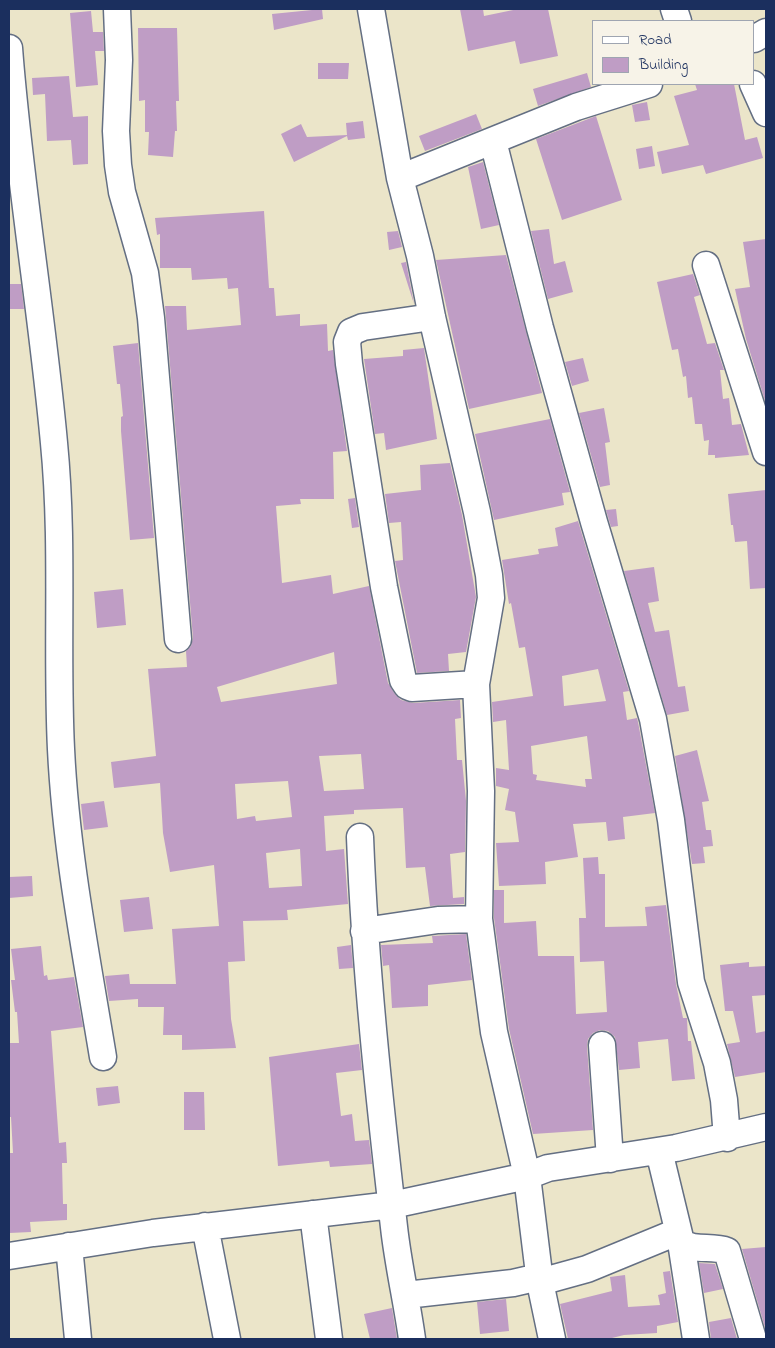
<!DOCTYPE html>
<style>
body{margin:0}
#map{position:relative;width:775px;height:1348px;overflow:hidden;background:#ebe5c9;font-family:"Indie Flower",sans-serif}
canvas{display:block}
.frame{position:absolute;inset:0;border:10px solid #1b2f5e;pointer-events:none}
.legend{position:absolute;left:592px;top:20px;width:162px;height:65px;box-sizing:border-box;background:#f7f3e8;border:1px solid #9fa5b1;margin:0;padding:6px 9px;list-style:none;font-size:15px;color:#1b2f5e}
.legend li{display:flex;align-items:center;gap:10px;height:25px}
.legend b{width:25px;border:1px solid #9fa5b1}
</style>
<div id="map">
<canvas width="775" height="1348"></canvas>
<div class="frame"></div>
<ul class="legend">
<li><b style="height:6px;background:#fff"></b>Road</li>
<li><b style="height:14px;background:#bf9dc5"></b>Building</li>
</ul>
</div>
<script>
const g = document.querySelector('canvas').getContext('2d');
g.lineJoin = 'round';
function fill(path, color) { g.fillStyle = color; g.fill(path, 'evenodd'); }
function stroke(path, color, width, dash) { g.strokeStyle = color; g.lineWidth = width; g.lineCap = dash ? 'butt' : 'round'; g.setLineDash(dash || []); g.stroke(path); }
fill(new Path2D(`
 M 322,9 L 323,19 L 274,30 L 272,14 Z
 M 460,9 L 483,9 L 484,16 L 518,9 L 548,9 L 558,56 L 520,64 L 515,41 L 468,51 Z
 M 91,11 L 93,32 L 103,32 L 104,51 L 95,51 L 98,85 L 76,87 L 70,13 Z
 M 138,28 L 177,28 L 179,101 L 176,101 L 177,131 L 175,131 L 173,157 L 148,155 L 149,132 L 145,132 L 145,100 L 139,101 Z
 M 318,63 L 349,63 L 348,79 L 318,79 Z
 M 587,73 L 591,87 L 538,106 L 533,89 Z
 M 69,76 L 73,117 L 88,116 L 88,164 L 73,165 L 71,140 L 47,141 L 45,94 L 33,95 L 32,78 Z
 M 695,84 L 734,84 L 745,140 L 757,137 L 763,158 L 706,174 L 703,165 L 662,174 L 657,152 L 689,145 L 674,96 L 697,90 Z
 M 647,102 L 650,120 L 635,122 L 632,105 Z
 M 476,114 L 482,129 L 425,151 L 419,136 Z
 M 596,116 L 622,200 L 562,220 L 536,139 Z
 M 363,121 L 365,138 L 348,140 L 347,136 L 294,162 L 281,134 L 301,124 L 307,137 L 347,135 L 346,123 Z
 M 652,146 L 655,166 L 639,169 L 636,149 Z
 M 483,162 L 499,225 L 481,229 L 468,167 Z
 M 264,211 L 269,288 L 274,288 L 276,316 L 300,314 L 300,326 L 327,324 L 328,351 L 333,350 L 347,451 L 333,452 L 334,499 L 300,499 L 301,504 L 276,506 L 282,583 L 331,575 L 333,594 L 369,586 L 388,683 L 395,694 L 401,700 L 413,703 L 460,700 L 461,718 L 455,719 L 457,760 L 462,760 L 466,801 L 465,852 L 450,854 L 453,898 L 464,897 L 464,904 L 430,906 L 425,867 L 406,868 L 403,808 L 354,810 L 354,814 L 324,816 L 326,851 L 344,849 L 348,904 L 287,910 L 288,920 L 243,921 L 245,961 L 228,962 L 231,1019 L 236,1048 L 182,1050 L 182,1035 L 163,1035 L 164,1007 L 138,1007 L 138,999 L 109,1001 L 105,976 L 129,974 L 130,984 L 176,984 L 172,929 L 219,926 L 214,865 L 170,872 L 163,833 L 160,783 L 114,788 L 111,762 L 156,756 L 148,669 L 187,667 L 186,651 L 191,646 L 193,638 L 165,306 L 186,306 L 187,330 L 241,325 L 238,288 L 228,289 L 227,278 L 192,280 L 191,268 L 160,268 L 160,234 L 157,235 L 155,218 ZM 334,652 L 337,684 L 221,702 L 217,687 ZM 361,754 L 364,789 L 324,791 L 319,756 ZM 288,781 L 292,817 L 256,821 L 255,816 L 237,819 L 235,784 ZM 300,849 L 302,886 L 269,888 L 266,853 Z
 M 549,229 L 554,264 L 565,261 L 573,292 L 548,299 L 531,231 Z
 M 398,231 L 402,247 L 389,250 L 387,232 Z
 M 766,239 L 766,404 L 746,339 L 735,289 L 750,287 L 743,242 Z
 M 506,255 L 542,393 L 469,409 L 436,260 Z
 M 406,262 L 414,304 L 401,263 Z
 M 693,274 L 700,295 L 694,297 L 707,344 L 715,343 L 724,370 L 720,370 L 723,399 L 729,398 L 732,425 L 741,424 L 749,455 L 715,458 L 715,455 L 708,455 L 709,440 L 704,441 L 702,424 L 695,424 L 692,397 L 688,398 L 686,376 L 683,377 L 678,349 L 672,350 L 657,282 Z
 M 9,284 L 21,284 L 24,309 L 9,309 Z
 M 138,343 L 154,538 L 130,540 L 121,431 L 121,417 L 123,416 L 120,384 L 117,384 L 113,346 Z
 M 424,348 L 437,439 L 386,450 L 384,433 L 375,434 L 364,359 L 403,356 L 403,350 Z
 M 583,358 L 589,381 L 572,386 L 565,362 Z
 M 604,408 L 610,442 L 605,443 L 610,485 L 600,487 L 579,413 Z
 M 550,419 L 570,492 L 562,493 L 564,505 L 494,520 L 475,434 Z
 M 450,463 L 462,515 L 476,597 L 466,652 L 448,654 L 449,671 L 417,673 L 395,561 L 403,560 L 401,522 L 389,523 L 385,494 L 421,490 L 420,465 Z
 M 766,490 L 766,588 L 750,589 L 747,541 L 735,542 L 733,525 L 731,525 L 728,494 Z
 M 355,498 L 359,527 L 352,528 L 348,499 Z
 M 616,509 L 618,526 L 611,527 L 606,510 Z
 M 578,521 L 629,691 L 623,692 L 627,720 L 637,718 L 638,722 L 655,813 L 623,817 L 625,839 L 608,841 L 606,822 L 573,824 L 578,857 L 545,862 L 546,884 L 499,886 L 496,843 L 519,842 L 515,812 L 505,810 L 509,789 L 496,786 L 496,768 L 509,770 L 506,720 L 493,722 L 492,702 L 533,696 L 525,647 L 519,648 L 511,603 L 509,604 L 502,560 L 539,554 L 538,549 L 558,546 L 555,528 ZM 598,669 L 606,701 L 564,706 L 562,676 ZM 587,736 L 592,779 L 585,779 L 586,787 L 536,780 L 537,775 L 533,774 L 531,746 Z
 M 654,567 L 659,601 L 648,603 L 655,632 L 669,630 L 678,687 L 685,686 L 689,711 L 667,715 L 624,571 Z
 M 123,589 L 126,625 L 97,628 L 94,592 Z
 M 697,750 L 709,801 L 702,802 L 706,830 L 711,830 L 713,846 L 703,847 L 705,863 L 692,864 L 675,756 Z
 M 104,801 L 108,827 L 84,830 L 81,804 Z
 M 598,857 L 599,874 L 605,874 L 605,927 L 647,926 L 645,907 L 666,905 L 676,984 L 683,1018 L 687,1018 L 688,1041 L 691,1041 L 695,1079 L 672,1081 L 668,1039 L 638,1042 L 640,1068 L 619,1070 L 615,1037 L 608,1031 L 600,1030 L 593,1033 L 588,1039 L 587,1046 L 593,1130 L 533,1134 L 509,1029 L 494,918 L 494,890 L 504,890 L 504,923 L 536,921 L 538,956 L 574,956 L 576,1014 L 607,1012 L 604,961 L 580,962 L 579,918 L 586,918 L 583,858 Z
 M 32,876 L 33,896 L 9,898 L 9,877 Z
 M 149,897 L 153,929 L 124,932 L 120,900 Z
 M 466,934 L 472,980 L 428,985 L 428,1006 L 392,1008 L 390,974 L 389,965 L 383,966 L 381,945 L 433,943 L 432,936 Z
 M 351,945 L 353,968 L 339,969 L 337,947 Z
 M 41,946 L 44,976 L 47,975 L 48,980 L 74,977 L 83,1027 L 51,1031 L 59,1143 L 66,1142 L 67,1163 L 62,1163 L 63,1204 L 67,1204 L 67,1220 L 30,1222 L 31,1232 L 9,1233 L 9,1153 L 13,1153 L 11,1117 L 9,1117 L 9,1043 L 19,1043 L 17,1012 L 15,1012 L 11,980 L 15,980 L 11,949 Z
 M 749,962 L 749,967 L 766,966 L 766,995 L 752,996 L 756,1033 L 766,1031 L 766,1072 L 735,1077 L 727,1044 L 740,1042 L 733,1011 L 725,1011 L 720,965 Z
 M 359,1044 L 362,1070 L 336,1073 L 341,1116 L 352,1114 L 355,1141 L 369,1140 L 372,1164 L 330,1167 L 329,1161 L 278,1166 L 269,1057 Z
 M 118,1086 L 120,1103 L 98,1106 L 96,1088 Z
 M 184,1092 L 204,1092 L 205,1130 L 184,1130 Z
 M 766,1247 L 766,1331 L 742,1249 Z
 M 699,1263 L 715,1264 L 723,1289 L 704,1293 Z
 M 670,1271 L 678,1322 L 657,1326 L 657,1333 L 624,1335 L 608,1339 L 568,1339 L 560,1304 L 612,1291 L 610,1277 L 625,1275 L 628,1307 L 660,1305 L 658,1295 L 666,1293 L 663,1272 Z
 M 506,1299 L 509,1331 L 480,1334 L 477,1302 Z
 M 392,1308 L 397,1339 L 370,1339 L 364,1314 Z
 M 731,1318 L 737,1339 L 711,1339 L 709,1322 Z`), '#bf9dc5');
const minor = new Path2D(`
 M 117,9 L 119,60 L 116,131 L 118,165 L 122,192 L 145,273 L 151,318 L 178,639
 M 371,9 L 400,178 L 420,256 L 432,317 L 477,512 L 489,575 L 491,598 L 476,684 L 481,791 L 479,919 L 494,1032 L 527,1176 L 540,1282 L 552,1339
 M 674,9 L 678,21
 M 754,39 L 766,32
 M 9,48 C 19,180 42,311 54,443 C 64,545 56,647 61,749 C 66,852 86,954 103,1057
 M 753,84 L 766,113
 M 493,141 L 540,328 L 594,522 L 653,719 L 671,820 L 691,982 L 717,1063 L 724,1100 L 727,1138
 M 400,178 L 576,107 L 649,84
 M 706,265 L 766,452
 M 432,317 L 363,327 L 351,332 L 347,342 L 349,364 L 384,587 L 403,680 L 407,686 L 412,688 L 476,684
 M 360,837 C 365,967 379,1097 394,1227 C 398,1264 407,1302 412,1339
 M 364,931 L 438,920 L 479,919
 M 602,1045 L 610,1159
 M 659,1151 L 681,1242 C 694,1252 712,1245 727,1251 L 753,1339
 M 313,1214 L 329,1339
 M 205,1226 L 227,1339
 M 681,1242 L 696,1339
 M 69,1246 L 78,1339
 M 9,1256 L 153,1233 L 392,1205 L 527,1176 L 548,1168 L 676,1148 L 766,1127
 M 540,1282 L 587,1269 L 677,1232
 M 406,1295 L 513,1283 L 539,1277`);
stroke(minor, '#646f83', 29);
stroke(minor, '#fff', 26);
</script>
